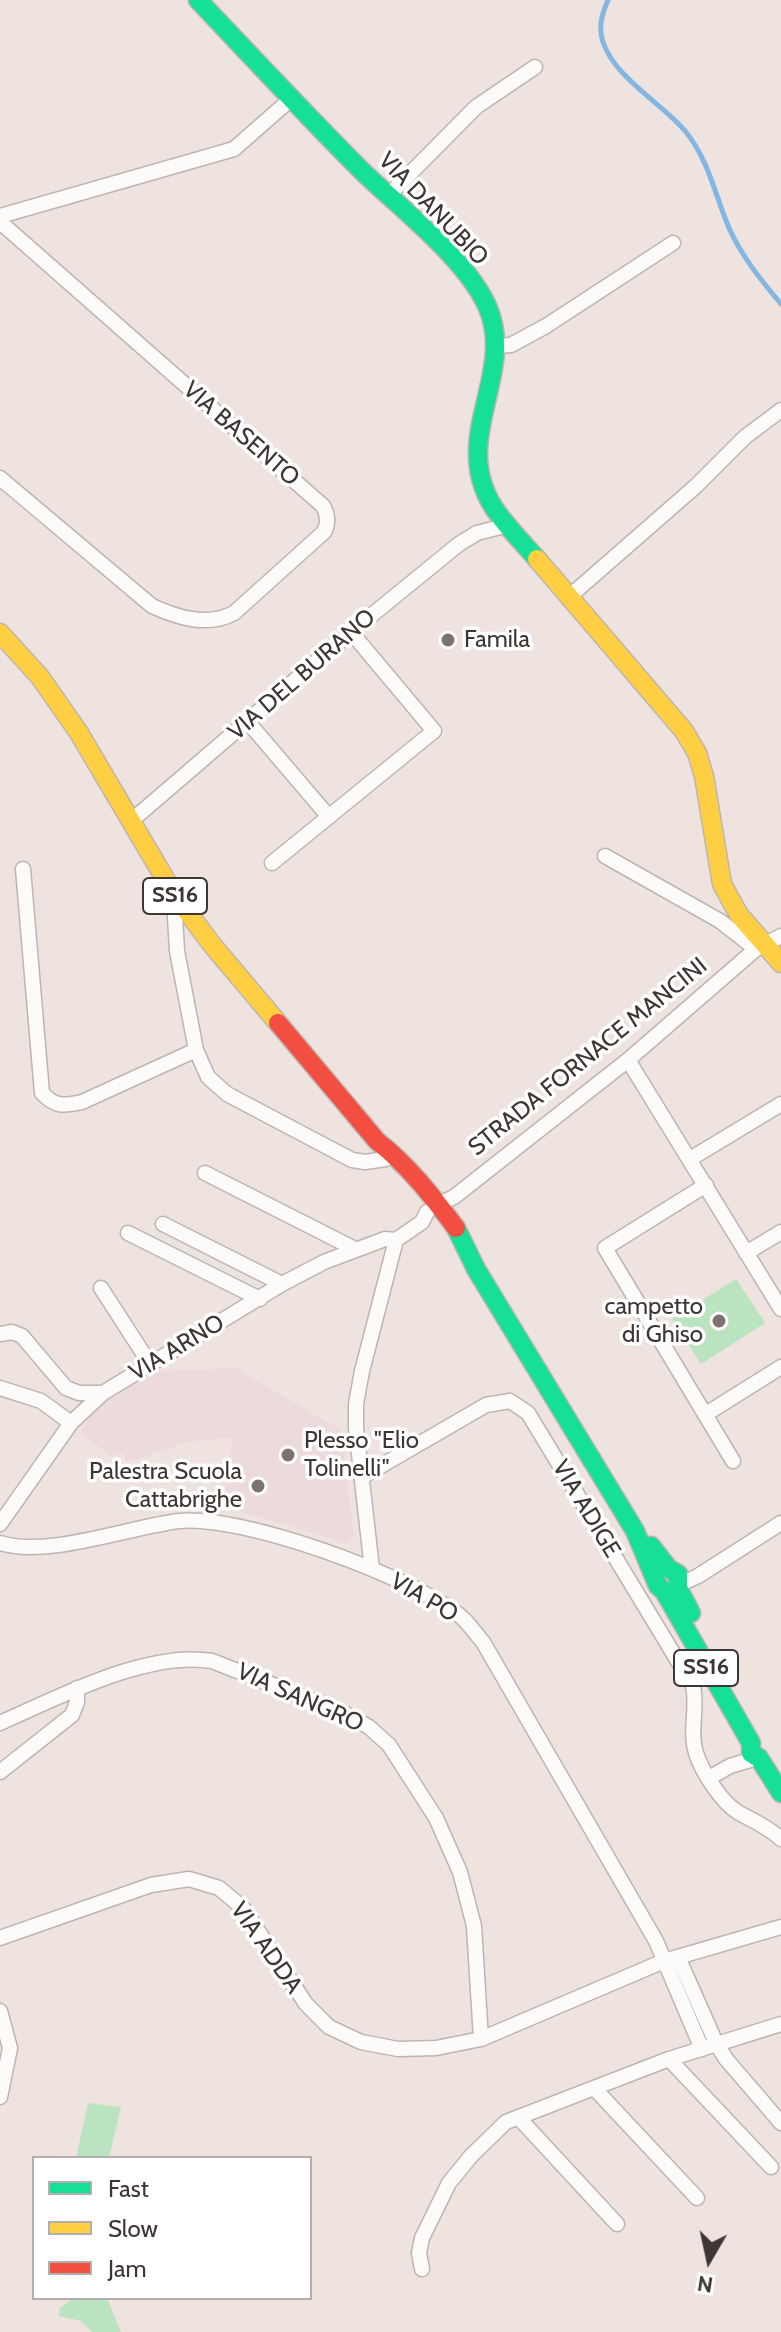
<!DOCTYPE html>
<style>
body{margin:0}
#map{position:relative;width:781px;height:2332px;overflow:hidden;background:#eee3de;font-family:Cabin,sans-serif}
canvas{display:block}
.legend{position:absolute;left:32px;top:2156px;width:280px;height:144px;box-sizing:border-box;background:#fff;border:2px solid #b2afad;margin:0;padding:10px 14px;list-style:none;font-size:24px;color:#3e3633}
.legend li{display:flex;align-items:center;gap:16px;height:40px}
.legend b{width:40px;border:2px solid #b2afad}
.north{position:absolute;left:669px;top:2220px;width:80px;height:80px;-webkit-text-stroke:6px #fff;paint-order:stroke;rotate:189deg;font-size:22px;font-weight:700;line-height:32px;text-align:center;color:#3e3633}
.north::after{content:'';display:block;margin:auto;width:28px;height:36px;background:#3e3633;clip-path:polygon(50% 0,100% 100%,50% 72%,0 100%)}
</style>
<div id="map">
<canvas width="781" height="2332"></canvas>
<ul class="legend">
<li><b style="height:10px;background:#16e098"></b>Fast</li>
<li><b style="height:10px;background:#ffcf43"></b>Slow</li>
<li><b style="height:10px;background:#f24e42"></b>Jam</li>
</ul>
<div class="north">N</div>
</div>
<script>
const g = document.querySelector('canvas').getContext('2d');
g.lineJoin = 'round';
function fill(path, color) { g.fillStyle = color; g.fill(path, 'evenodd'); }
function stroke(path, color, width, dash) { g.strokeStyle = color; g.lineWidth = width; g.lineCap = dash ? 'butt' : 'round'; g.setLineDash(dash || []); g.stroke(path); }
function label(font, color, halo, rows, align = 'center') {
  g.font = font + ' Cabin,sans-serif'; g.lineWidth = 7; g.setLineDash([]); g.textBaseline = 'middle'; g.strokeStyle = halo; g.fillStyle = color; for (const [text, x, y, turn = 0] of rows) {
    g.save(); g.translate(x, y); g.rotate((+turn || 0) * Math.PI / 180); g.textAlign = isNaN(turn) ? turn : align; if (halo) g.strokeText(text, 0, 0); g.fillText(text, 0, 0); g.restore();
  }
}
fill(new Path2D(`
 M 235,1368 L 341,1430 L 354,1537 L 345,1543 L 224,1506 L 233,1437 L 187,1442 L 126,1463 L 123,1453 L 110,1456 L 80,1431 L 102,1401 L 149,1372 Z`), '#eddadc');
fill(new Path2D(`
 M 736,1279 L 765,1323 L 701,1364 L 672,1319 Z
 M 88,2103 L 121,2107 L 109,2158 L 76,2158 Z
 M 74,2298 L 107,2298 L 121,2332 L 92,2332 L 81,2321 L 59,2316 L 60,2308 Z`), '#bae3bf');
stroke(new Path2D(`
 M 608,0 C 602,14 598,27 603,42 C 614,77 663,104 686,132 C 709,161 715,195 729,228 C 742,257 761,280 781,304`), '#84b6e2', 5);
const street = new Path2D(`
 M 388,196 L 476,107 L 535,67
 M 0,216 L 234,149 L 292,98
 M 0,222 L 323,506 C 328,515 329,523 324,532 L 234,613 C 208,627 178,618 152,606 L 0,478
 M 496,346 L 511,345 L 546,326 L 673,243
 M 570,596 L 696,486 L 745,437 L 781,410
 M 248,722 L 329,817
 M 130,822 L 351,632 L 459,544 L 477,533 L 508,525
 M 605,856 L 720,921 L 756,949
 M 272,863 L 434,731 L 351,632
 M 23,869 L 42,1093 C 55,1107 64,1106 82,1102 L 196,1050
 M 174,899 L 177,951 L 196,1050 L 208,1077 L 227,1094 L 352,1160 L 365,1162 L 386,1159
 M 628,1060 L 781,1309
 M 690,1159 L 781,1104
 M 205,1173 L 355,1249
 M 706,1185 L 605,1248 L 733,1461
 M 439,1204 L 454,1197 L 628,1060 L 756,949 L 781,936
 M 163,1224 L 282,1284
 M 128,1233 L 260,1299
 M 746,1253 L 781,1232
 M 101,1288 L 150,1364
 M 0,1334 L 12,1332 L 22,1336 L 66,1388 L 79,1393 L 103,1393
 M 0,1388 L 41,1401 L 71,1423
 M 706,1414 L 781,1367
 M 362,1477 L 486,1405 L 510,1401 L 528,1413 L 693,1686 C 698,1708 689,1732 696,1753 C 702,1772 722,1803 739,1813 C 754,1821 768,1827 781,1839
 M 0,1524 L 71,1423 L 103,1393 L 282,1284 L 324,1262 L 385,1239 L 396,1240 L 422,1222 L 427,1212
 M 0,1543 C 47,1558 129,1527 179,1521 C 241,1514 410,1576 459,1615 C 468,1622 475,1633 483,1642 L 656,1941 L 702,2049
 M 372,1569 L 356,1428 L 356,1404 L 362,1371 L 396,1240
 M 679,1585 L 698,1576 L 781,1523
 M 0,1723 C 59,1697 148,1650 212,1661 L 342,1712 L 369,1727 L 389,1745 L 436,1818 L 460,1872 L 474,1926 L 481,2039
 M 0,1772 L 72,1715 L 77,1702 L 77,1688
 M 709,1778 L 730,1766 L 757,1758
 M 0,1938 L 151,1885 L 189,1879 L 219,1888 L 243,1908 L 306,2004 L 329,2027 L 361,2042 L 398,2049 L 436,2048 L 481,2039 L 664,1961 L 781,1927
 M 678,1957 L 716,2043 L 726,2059 L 781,2123
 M 0,2011 L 10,2048 L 0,2097
 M 669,2059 L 771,2167
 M 594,2088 L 697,2198
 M 518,2117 L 617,2224
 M 422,2269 L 419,2253 L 422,2238 L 449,2183 L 471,2156 L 506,2122 L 669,2059 L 781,2024`);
const fast = new Path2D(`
 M 198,0 C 252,57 306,115 362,171 C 400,208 467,259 488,308 C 516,376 449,438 494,508 C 506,526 523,543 537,559
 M 456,1228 L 476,1269 L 635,1531 L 658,1586 L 664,1591 L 751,1743 L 751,1753 L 759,1758 L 781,1793
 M 651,1546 L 669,1569 L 678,1574 L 678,1588 L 691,1613`);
const slow = new Path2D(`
 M 537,559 L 684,731 L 697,753 L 704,776 L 722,884 L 739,915 L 781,963
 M 0,633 L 40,677 L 79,733 L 174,894 L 213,946 L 278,1023`);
const jam = new Path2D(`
 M 278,1023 L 377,1141 C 409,1166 432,1196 456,1228`);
stroke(street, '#beb5b1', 17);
stroke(fast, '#beb5b1', 21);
stroke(slow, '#beb5b1', 21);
stroke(jam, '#beb5b1', 21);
stroke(street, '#fcfbfa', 14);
stroke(fast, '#16e098', 18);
stroke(slow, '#ffcf43', 18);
stroke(jam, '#f24e42', 18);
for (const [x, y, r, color] of [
 [448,640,8,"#7c736f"],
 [719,1321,8,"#7c736f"],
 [288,1455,8,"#7c736f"],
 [258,1486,8,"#7c736f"]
]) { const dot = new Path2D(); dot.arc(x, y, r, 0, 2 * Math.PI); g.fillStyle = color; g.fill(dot); stroke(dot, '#fff', 3); }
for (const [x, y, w] of [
 [175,896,64],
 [706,1668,64]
]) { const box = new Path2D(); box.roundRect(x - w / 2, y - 18, w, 36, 6); g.fillStyle = '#fff'; g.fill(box); stroke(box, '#3e3633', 2); }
label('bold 22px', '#3e3633', null, [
 ["SS16",175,896],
 ["SS16",706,1668]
]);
label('24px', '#3e3633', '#fff', [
 ["VIA DANUBIO",433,209,46],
 ["VIA BASENTO",241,434,41],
 ["VIA DEL BURANO",302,675,-41],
 ["STRADA FORNACE MANCINI",588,1057,-39],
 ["VIA ARNO",177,1348,-31],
 ["VIA ADIGE",586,1509,59],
 ["VIA PO",424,1598,30],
 ["VIA SANGRO",300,1698,24],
 ["VIA ADDA",266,1948,55]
]);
label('24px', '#3e3633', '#fff', [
 ["Famila",464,640],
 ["campetto",703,1307,"right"],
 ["di Ghiso",703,1335,"right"],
 ["Plesso \"Elio",304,1441],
 ["Tolinelli\"",304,1469],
 ["Palestra Scuola",242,1472,"right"],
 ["Cattabrighe",242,1500,"right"]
], 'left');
</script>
